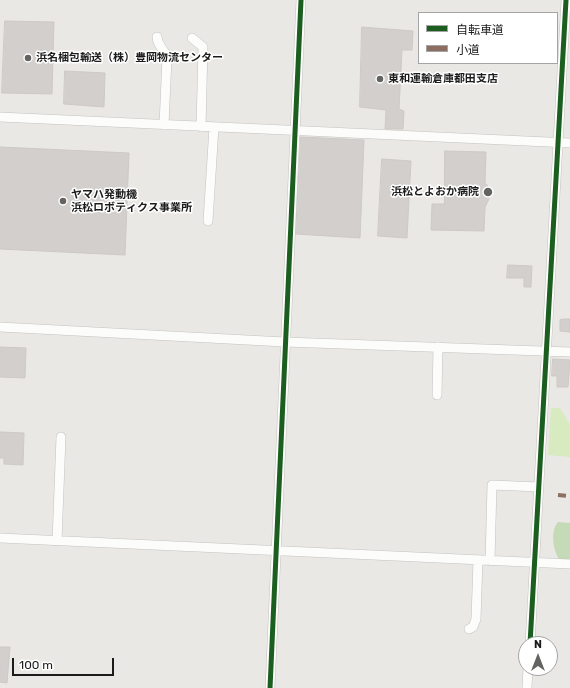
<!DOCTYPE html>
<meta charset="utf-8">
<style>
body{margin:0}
#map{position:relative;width:570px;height:688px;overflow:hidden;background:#eae8e4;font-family:Rubik,"Noto Sans JP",sans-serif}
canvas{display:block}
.legend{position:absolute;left:418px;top:12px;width:140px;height:52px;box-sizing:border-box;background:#fff;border:1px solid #a4a4a4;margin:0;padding:5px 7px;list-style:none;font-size:12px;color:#1b1b1b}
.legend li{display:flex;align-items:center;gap:8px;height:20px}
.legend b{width:20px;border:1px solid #a4a4a4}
.north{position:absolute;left:518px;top:636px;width:40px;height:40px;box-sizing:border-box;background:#fff;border:1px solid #a4a4a4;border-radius:50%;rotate:0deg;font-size:11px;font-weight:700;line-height:16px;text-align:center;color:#1b1b1b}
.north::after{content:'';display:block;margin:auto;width:14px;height:18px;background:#636361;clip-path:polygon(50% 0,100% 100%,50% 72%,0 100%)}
.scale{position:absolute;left:12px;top:658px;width:102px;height:18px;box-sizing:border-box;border:2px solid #1b1b1b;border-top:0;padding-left:5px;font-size:12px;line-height:14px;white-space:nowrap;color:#1b1b1b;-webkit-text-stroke:3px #fff;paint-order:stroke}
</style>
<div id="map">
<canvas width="570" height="688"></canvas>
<ul class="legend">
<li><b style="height:5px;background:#1b5e20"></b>自転車道</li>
<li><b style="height:5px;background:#8d6e63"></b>小道</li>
</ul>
<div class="north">N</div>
<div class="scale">100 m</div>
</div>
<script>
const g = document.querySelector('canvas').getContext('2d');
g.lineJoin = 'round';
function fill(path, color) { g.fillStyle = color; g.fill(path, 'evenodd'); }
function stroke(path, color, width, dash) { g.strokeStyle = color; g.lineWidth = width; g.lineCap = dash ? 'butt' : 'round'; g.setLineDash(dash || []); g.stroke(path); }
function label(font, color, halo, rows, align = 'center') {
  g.font = font + ' Rubik,"Noto Sans JP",sans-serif'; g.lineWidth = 3; g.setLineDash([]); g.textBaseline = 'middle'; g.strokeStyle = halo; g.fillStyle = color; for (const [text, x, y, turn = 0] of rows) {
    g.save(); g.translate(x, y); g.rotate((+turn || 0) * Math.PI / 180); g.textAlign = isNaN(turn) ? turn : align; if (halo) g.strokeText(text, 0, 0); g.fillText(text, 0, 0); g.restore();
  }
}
fill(new Path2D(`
 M 551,408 L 560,408 L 570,425 L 570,457 L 548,455 Z`), '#d8eac0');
fill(new Path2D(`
 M 558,522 L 570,523 L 570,560 L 559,559 C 553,550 550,531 558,522 Z`), '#c5dab7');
const building = new Path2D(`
 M 5,21 L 54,22 L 52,94 L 2,93 Z
 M 362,27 L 413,31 L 412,50 L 402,50 L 399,109 L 404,111 L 403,129 L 385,129 L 386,110 L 360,107 Z
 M 65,71 L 105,73 L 104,107 L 64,104 Z
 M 301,137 L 364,140 L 360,238 L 296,234 Z
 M 0,147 L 129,153 L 125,255 L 0,249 Z
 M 445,151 L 486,152 L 485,183 L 488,186 L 489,199 L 485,207 L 484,231 L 431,230 L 432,204 L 444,204 Z
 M 382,159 L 411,161 L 407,238 L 378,236 Z
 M 508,265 L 532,266 L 531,287 L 524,287 L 524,278 L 507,278 Z
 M 564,319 L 570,319 L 570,332 L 560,331 L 560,320 Z
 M 0,347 L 26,348 L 25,378 L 0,377 Z
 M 553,359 L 570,360 L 568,387 L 557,387 L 557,376 L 552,376 Z
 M 0,432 L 24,433 L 23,465 L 4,464 L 4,458 L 0,458 Z
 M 0,647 L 10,647 L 7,683 L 0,682 Z`);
fill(building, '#d2cfcc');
stroke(building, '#cdc9c5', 1);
const minor = new Path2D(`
 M 157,37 C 158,48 165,48 167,58 L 164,125
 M 192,38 L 203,47 L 201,127
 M 0,117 L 570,143
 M 208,221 L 214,127
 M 0,327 L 285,342 L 570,352
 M 437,395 L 438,347
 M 0,538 L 570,564
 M 57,541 L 61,437
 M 490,561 L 492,485 L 539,487
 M 469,629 L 473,627 L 476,619 L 478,560
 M 530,644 L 566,0
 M 270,688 L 301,0
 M 527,688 L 528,668`);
stroke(minor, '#c2c2c0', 10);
stroke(minor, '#fcfcfb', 9);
stroke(new Path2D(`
 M 558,495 L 570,496`), '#8d6e63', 4, [8, 4]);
stroke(new Path2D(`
 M 530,644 L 566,0
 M 270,688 L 301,0`), '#1b5e20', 5);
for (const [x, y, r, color] of [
 [28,58,4,"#636361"],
 [380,79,4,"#636361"],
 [488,192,5,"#636361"],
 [63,201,4,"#636361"]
]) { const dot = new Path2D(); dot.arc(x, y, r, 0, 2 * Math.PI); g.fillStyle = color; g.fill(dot); stroke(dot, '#fff', 1.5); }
label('bold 11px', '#1b1b1b', '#fff', [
 ["浜名梱包輸送（株）豊岡物流センター",36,58],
 ["東和運輸倉庫都田支店",388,79],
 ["浜松とよおか病院",479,192,"right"],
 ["ヤマハ発動機",71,195],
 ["浜松ロボティクス事業所",71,208]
], 'left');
</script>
